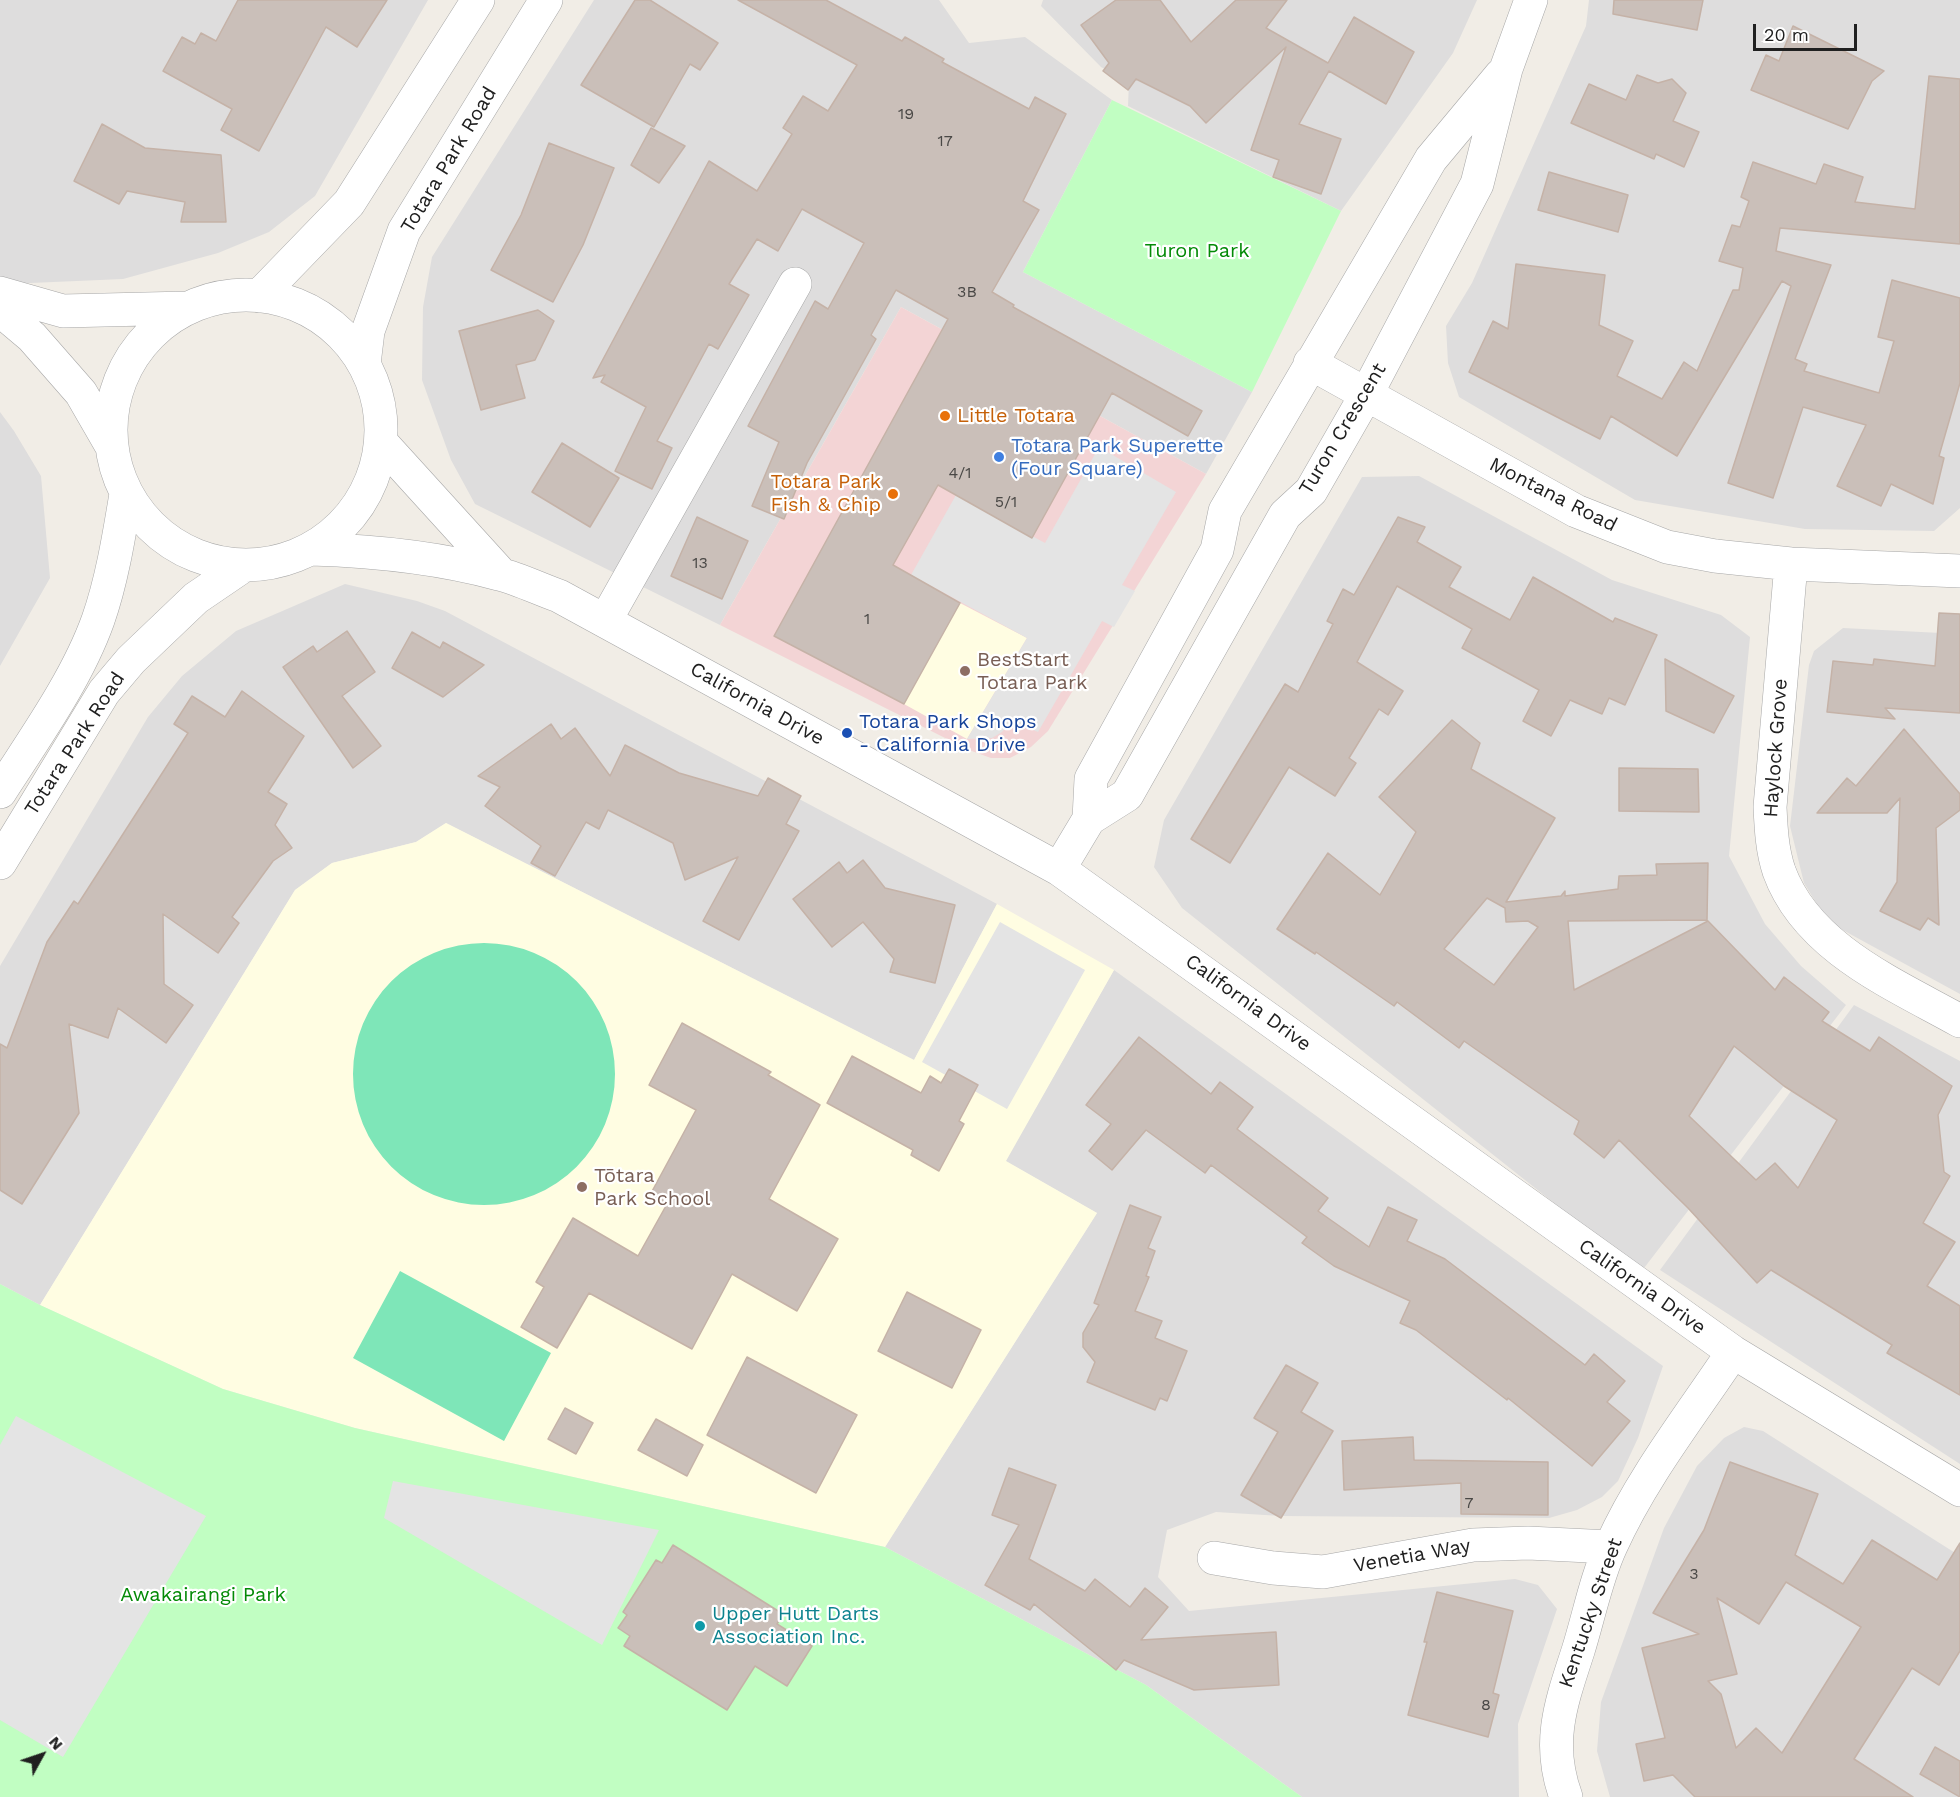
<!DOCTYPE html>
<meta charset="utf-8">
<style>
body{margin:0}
#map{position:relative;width:1960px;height:1797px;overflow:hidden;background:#f1ede6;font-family:"Work Sans",sans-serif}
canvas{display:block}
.north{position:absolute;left:12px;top:1725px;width:60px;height:60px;-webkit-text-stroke:4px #fff;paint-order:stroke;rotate:50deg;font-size:16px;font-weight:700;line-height:24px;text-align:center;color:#202020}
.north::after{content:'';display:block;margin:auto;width:21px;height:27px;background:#202020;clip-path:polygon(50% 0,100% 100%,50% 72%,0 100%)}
.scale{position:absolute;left:1753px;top:24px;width:104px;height:27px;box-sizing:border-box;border:3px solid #202020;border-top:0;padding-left:8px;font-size:18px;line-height:21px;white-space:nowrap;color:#202020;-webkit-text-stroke:4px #fff;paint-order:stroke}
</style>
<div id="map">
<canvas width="1960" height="1797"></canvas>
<div class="north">N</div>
<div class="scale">20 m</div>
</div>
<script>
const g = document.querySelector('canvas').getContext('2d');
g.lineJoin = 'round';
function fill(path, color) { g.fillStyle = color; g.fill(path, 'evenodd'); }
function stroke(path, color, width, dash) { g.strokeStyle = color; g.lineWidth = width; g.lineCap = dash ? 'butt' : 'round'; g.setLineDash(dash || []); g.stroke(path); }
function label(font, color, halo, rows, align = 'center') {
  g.font = font + ' "Work Sans",sans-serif'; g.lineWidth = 4.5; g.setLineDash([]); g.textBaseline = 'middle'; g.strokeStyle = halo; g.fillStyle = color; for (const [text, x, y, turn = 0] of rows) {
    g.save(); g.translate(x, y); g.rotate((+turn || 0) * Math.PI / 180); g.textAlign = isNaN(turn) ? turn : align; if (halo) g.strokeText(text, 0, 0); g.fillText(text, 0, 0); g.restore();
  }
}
fill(new Path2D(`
 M 0,0 L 428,0 L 315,196 L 269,232 L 218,253 L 123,279 L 7,284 L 0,278 Z
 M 594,0 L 939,0 L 969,43 L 1025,37 L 1112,100 L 1023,272 L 1252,392 L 1206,474 L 901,307 L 720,625 L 475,504 L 451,460 L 422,380 L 423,307 L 432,257 Z
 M 1043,0 L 1477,0 L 1453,53 L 1341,211 L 1128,106 L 1129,82 L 1101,67 L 1041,6 Z
 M 1589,0 L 1960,0 L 1960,508 L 1934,531 L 1805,529 L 1635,500 L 1459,397 L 1448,363 L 1446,326 L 1472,283 L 1586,26 Z
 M 0,412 L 14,431 L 41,476 L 50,578 L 0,666 Z
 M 1419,476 L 1612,580 L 1721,615 L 1750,637 L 1729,856 L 1765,924 L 1801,966 L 1846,1005 L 1641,1272 L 1182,908 L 1154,867 L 1164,820 L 1362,477 Z
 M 345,584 L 417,601 L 445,611 L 997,904 L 914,1060 L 446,823 L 416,842 L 332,863 L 295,890 L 40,1305 L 0,1284 L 0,966 L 148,717 L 182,676 L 236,631 Z
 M 1843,628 L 1960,634 L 1960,994 L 1828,922 L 1804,883 L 1790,826 L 1809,665 L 1814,651 Z
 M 1114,970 L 1663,1366 L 1638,1438 L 1618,1481 L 1602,1497 L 1577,1510 L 1549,1518 L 1281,1516 L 1216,1512 L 1167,1530 L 1158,1577 L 1189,1611 L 1515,1579 L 1538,1585 L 1557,1609 L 1518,1724 L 1519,1797 L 1302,1797 L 1146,1685 L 885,1547 L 1097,1213 L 1005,1161 Z
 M 1854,1005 L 1960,1061 L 1960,1464 L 1660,1270 Z
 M 1744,1427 L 1763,1431 L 1960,1556 L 1960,1797 L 1610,1797 L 1597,1751 L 1601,1702 L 1664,1528 L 1697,1466 L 1724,1438 Z`), '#dedddd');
fill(new Path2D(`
 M 901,307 L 1206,474 L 1048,731 L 1031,747 L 1010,758 L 991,758 L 969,750 L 720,625 Z`), '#f3d4d5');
fill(new Path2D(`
 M 960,603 L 1027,638 L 967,739 L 904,704 Z
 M 446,823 L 914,1060 L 997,904 L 1114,970 L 1006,1161 L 1097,1213 L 885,1547 L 355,1428 L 223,1389 L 40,1305 L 295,890 L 332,863 L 416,842 Z`), '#fffde2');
fill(new Path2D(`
 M 1112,100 L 1341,211 L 1252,392 L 1023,272 Z
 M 0,1284 L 40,1305 L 223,1389 L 355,1428 L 885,1547 L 1146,1685 L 1302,1797 L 0,1797 Z`), '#c1fec2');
fill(new Path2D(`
 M353 1074a131 131 0 1 1 262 0a131 131 0 1 1-262 0Z
 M 400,1271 L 551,1353 L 504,1441 L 353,1358 Z`), '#7ee6b8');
fill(new Path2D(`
 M 1099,447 L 1176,492 L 1122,585 L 1135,591 L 1114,627 L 1102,621 L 1038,732 L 1012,721 L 1002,732 L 992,738 L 967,739 L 1027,638 L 911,575 L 956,495 L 1045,543 Z
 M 1000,922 L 1085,970 L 1007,1109 L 922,1062 Z
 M 16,1416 L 206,1516 L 63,1757 L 0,1720 L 0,1445 Z
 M 393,1481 L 659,1530 L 602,1645 L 384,1518 Z`), '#e4e4e4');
const building = new Path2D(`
 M 238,0 L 387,0 L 357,47 L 326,27 L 259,151 L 221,130 L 232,109 L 163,71 L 182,37 L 195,44 L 201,33 L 216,41 Z
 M 635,0 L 650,0 L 718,43 L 700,70 L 690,64 L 654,127 L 581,85 Z
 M 738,0 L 826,0 L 902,41 L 905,37 L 944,59 L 942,62 L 1029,109 L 1035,97 L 1066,114 L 1023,201 L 1039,210 L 992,292 L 1014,305 L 1013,307 L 1202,411 L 1188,436 L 1112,393 L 1032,538 L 938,485 L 893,565 L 960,603 L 904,704 L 774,636 L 948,319 L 896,290 L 871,335 L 876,339 L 807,463 L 784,519 L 752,506 L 779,442 L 748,426 L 815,301 L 828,309 L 864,243 L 802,209 L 778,251 L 757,239 L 729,284 L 749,295 L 718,349 L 709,344 L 657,441 L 672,448 L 652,489 L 615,471 L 646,407 L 601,382 L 605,375 L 593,378 L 709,161 L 757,191 L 792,134 L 783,128 L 803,96 L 828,111 L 857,65 Z
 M 1116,0 L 1160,0 L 1191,42 L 1236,0 L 1287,0 L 1266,28 L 1328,63 L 1354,17 L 1414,52 L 1386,104 L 1329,71 L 1299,124 L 1341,139 L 1321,194 L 1273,177 L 1279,160 L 1251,150 L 1286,47 L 1206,123 L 1190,106 L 1136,79 L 1128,90 L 1103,71 L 1109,63 L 1081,25 Z
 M 1614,0 L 1703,0 L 1697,30 L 1613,14 Z
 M 1793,26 L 1884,71 L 1872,81 L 1848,129 L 1751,90 L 1766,55 L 1779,61 Z
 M 1637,75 L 1658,83 L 1672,79 L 1686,93 L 1673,121 L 1699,132 L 1684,167 L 1656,154 L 1654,159 L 1571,123 L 1589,84 L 1626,100 Z
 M 1929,76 L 1960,79 L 1960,244 L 1780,228 L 1776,251 L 1831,265 L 1795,359 L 1807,364 L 1804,371 L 1879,393 L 1894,341 L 1878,337 L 1892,280 L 1960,298 L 1960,383 L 1939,456 L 1944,458 L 1933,504 L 1891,484 L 1881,506 L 1837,486 L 1866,425 L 1803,407 L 1773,498 L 1728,483 L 1791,286 L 1782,281 L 1677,456 L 1611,416 L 1600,439 L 1469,372 L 1493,321 L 1508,329 L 1516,264 L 1605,275 L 1599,325 L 1633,341 L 1617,376 L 1662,399 L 1684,362 L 1697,371 L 1733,290 L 1739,290 L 1743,268 L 1719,261 L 1732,225 L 1740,227 L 1749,201 L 1741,197 L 1753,162 L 1816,184 L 1824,164 L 1863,177 L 1855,202 L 1915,209 Z
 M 102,124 L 145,148 L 221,155 L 226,222 L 181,222 L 185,202 L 127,191 L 119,204 L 74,181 Z
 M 651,128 L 685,146 L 659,183 L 631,165 Z
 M 549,143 L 614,168 L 583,245 L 553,302 L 491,270 L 521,215 Z
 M 1549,172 L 1628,195 L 1618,232 L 1538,210 Z
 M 538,310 L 554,321 L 535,360 L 516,365 L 525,398 L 481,410 L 459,331 Z
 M 562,443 L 619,478 L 590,527 L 532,492 Z
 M 697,517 L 748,541 L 722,599 L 671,576 Z
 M 1398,517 L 1425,527 L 1417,542 L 1461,567 L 1449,587 L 1510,620 L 1533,577 L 1613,622 L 1615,618 L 1657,635 L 1625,705 L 1609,698 L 1602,714 L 1570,700 L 1551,736 L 1523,721 L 1539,690 L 1462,648 L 1472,629 L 1397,586 L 1357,662 L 1403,691 L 1388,715 L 1379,709 L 1349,758 L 1356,763 L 1335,796 L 1289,767 L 1230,863 L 1191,839 L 1285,684 L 1298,692 L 1333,624 L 1327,621 L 1343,589 L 1354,595 Z
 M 1939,613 L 1960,614 L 1960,713 L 1885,708 L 1895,719 L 1827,712 L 1833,661 L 1873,665 L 1874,659 L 1935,666 Z
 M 347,631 L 375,672 L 342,696 L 381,746 L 353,768 L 283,667 L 313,646 L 317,652 Z
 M 412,632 L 440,648 L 443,642 L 484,665 L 443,697 L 392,668 Z
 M 1665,659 L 1734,696 L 1714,733 L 1666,711 Z
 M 242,691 L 304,736 L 268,792 L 287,804 L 275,825 L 292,848 L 273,861 L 232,917 L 239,923 L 218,953 L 163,914 L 164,984 L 193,1005 L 166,1043 L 118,1008 L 108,1038 L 69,1024 L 79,1113 L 22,1204 L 0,1190 L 0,1044 L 7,1048 L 47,942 L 74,901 L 78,904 L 188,733 L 174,724 L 192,696 L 225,717 Z
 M 1452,720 L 1480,743 L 1471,769 L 1555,818 L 1506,902 L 1561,896 L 1565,891 L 1565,896 L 1618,889 L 1619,876 L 1657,875 L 1656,864 L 1708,863 L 1707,920 L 1568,921 L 1574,990 L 1708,921 L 1775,990 L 1784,977 L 1829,1012 L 1822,1021 L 1870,1051 L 1879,1037 L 1952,1086 L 1938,1115 L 1944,1172 L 1950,1176 L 1923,1223 L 1955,1242 L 1927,1286 L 1960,1306 L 1960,1395 L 1887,1353 L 1892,1345 L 1771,1270 L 1757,1283 L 1688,1208 L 1619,1140 L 1604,1158 L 1574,1134 L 1579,1121 L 1464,1041 L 1459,1048 L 1397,1002 L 1394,1006 L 1316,952 L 1315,954 L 1277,929 L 1328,853 L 1380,895 L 1416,832 L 1379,797 ZM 1487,898 L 1505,908 L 1506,922 L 1528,921 L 1538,927 L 1494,985 L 1444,949 ZM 1734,1046 L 1784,1086 L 1837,1120 L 1798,1188 L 1775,1163 L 1756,1180 L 1689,1116 Z
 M 551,724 L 561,739 L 575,728 L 610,776 L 625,745 L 679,773 L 758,796 L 768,778 L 801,796 L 786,824 L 799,831 L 739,940 L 703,921 L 738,857 L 685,880 L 673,843 L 608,810 L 599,829 L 586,822 L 555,876 L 531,863 L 541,846 L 485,806 L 500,787 L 478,776 Z
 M 1904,729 L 1960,794 L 1960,810 L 1936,828 L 1939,925 L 1928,918 L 1920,930 L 1880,911 L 1897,882 L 1900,798 L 1887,813 L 1817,813 L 1847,778 L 1856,786 Z
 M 1619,768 L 1698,769 L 1699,812 L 1619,811 Z
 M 863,860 L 885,888 L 955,905 L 935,983 L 890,972 L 894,959 L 863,922 L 832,947 L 793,899 L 839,862 L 847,873 Z
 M 682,1023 L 771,1072 L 768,1075 L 820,1105 L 769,1199 L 838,1239 L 797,1311 L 732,1274 L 692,1349 L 589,1293 L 557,1348 L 521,1327 L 544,1287 L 536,1282 L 573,1218 L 638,1256 L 667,1204 L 650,1195 L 696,1110 L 649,1085 Z
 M 1139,1037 L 1211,1094 L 1220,1082 L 1253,1107 L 1237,1129 L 1328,1198 L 1318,1211 L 1369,1247 L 1388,1207 L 1417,1220 L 1407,1241 L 1445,1259 L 1585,1365 L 1594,1354 L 1625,1381 L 1607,1402 L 1630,1421 L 1592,1466 L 1508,1398 L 1507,1400 L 1416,1330 L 1400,1323 L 1410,1301 L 1334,1266 L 1302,1243 L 1307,1237 L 1211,1165 L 1205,1173 L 1146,1130 L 1112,1170 L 1089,1151 L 1111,1124 L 1086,1105 Z
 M 852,1056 L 921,1093 L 930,1076 L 941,1083 L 949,1069 L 978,1085 L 959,1121 L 964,1124 L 939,1171 L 911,1155 L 913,1150 L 827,1103 Z
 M 1130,1205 L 1161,1217 L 1148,1248 L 1155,1251 L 1146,1276 L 1149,1277 L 1135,1311 L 1162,1321 L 1155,1338 L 1187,1351 L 1167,1401 L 1160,1398 L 1155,1410 L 1087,1382 L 1095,1362 L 1083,1347 L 1083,1333 L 1099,1305 L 1094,1303 Z
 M 907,1292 L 981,1330 L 952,1388 L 878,1351 Z
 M 747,1357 L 857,1415 L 816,1493 L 707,1435 Z
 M 1286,1365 L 1318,1383 L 1301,1412 L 1333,1431 L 1281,1518 L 1241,1495 L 1278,1432 L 1254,1418 Z
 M 565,1408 L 593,1423 L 576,1454 L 548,1439 Z
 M 656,1419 L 703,1445 L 687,1476 L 638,1450 Z
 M 1413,1437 L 1414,1460 L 1548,1462 L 1548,1515 L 1461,1514 L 1461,1483 L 1344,1490 L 1342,1441 Z
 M 1730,1462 L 1818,1494 L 1795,1555 L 1843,1584 L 1872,1540 L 1937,1580 L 1960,1543 L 1960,1651 L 1939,1685 L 1912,1668 L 1854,1759 L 1913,1797 L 1695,1797 L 1673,1775 L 1644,1781 L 1636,1744 L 1665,1738 L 1642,1648 L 1699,1634 L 1653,1613 L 1704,1530 ZM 1786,1582 L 1861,1627 L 1782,1753 L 1756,1728 L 1736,1748 L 1721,1694 L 1708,1681 L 1737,1674 L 1717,1598 L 1759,1624 Z
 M 1009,1468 L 1056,1485 L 1029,1559 L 1085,1591 L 1095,1579 L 1130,1607 L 1145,1588 L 1168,1607 L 1141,1640 L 1276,1632 L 1279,1685 L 1194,1690 L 1124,1660 L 1116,1670 L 1034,1604 L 1030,1610 L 985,1585 L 1019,1525 L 992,1515 Z
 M 673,1545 L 783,1614 L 777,1624 L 812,1646 L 787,1686 L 755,1666 L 727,1710 L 624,1646 L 630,1636 L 618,1628 L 627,1615 L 623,1612 L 656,1560 L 662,1563 Z
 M 1437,1592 L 1513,1611 L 1493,1693 L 1499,1695 L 1488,1737 L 1408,1715 L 1427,1642 L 1424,1642 Z
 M 1935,1747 L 1960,1761 L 1960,1797 L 1920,1774 Z`);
fill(building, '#cabfb9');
stroke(building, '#c5b2a7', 1.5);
const minor = new Path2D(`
 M 0,293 L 63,311 L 187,308
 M111 430a135 135 0 1 1 270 0a135 135 0 1 1-270 0Z
 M 259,296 L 349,203 L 478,0
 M 0,310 L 32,337 L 81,393 L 111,445
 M 1310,363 L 1576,511 L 1667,547 L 1715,556 L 1791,564 L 1960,571
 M 364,364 L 368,331 L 404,231 L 546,0
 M 381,442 L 501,574
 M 311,549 C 375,551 437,557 499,574 C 519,579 539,589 559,596 L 1059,869 L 1733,1352 L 1960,1490
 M 1791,564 L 1770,807 C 1771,828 1772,850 1779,871 C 1807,948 1894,984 1960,1021
 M 605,621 L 795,284
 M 0,792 C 34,739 77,679 98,620 C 112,580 119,536 126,494
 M 1089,819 L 1127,795 L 1285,515 L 1311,491 L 1366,395 L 1477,184 L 1506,69 L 1531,0
 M 0,863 L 104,692 L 131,660 L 196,598 L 243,566
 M 1059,869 L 1089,819 L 1091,779 L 1217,550 L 1225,511 L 1431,159 L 1501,75
 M 1214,1558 L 1273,1568 L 1323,1572 L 1473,1545 L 1528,1543 L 1610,1547
 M 1566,1797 C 1546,1743 1561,1703 1578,1651 C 1589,1616 1596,1578 1611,1546 C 1642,1477 1691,1415 1733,1352`);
stroke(minor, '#a7a7a7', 34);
stroke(minor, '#fff', 33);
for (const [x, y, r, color] of [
 [945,416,6,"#e8710a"],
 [999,457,6,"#3f7fe0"],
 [893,494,6,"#e8710a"],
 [965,671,6,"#8d6e63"],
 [847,733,6,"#1a4fb4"],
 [582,1187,6,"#8d6e63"],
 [700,1626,6,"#0f9aa8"]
]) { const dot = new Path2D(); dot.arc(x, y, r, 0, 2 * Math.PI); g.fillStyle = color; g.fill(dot); stroke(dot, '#fff', 2); }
label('16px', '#4a4846', null, [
 ["19",906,114],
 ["17",945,141],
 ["3B",967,292],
 ["4/1",960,473],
 ["5/1",1006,502],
 ["13",700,563],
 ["1",867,619],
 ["7",1469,1503],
 ["3",1694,1574],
 ["8",1486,1705]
]);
label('20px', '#202020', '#fff', [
 ["Totara Park Road",449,160,-59],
 ["Turon Crescent",1343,429,-59],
 ["Montana Road",1553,495,27],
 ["California Drive",757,704,29],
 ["Totara Park Road",75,744,-57],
 ["Haylock Grove",1776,748,-86],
 ["California Drive",1248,1003,36],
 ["California Drive",1642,1287,35],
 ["Venetia Way",1412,1556,-10],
 ["Kentucky Street",1591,1613,-71]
]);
label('20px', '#038a06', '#fff', [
 ["Turon Park",1197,251],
 ["Awakairangi Park",203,1595]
]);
label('20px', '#c56008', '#fff', [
 ["Little Totara",957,416],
 ["Totara Park",881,482,"right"],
 ["Fish & Chip",881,505,"right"]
], 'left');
label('20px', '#366cbe', '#fff', [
 ["Totara Park Superette",1011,446],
 ["(Four Square)",1011,469]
], 'left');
label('20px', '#785e54', '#fff', [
 ["BestStart",977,660],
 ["Totara Park",977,683],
 ["Tōtara",594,1176],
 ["Park School",594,1199]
], 'left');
label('20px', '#164399', '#fff', [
 ["Totara Park Shops",859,722],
 ["- California Drive",859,745]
], 'left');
label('20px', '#0d838f', '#fff', [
 ["Upper Hutt Darts",712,1614],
 ["Association Inc.",712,1637]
], 'left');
</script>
